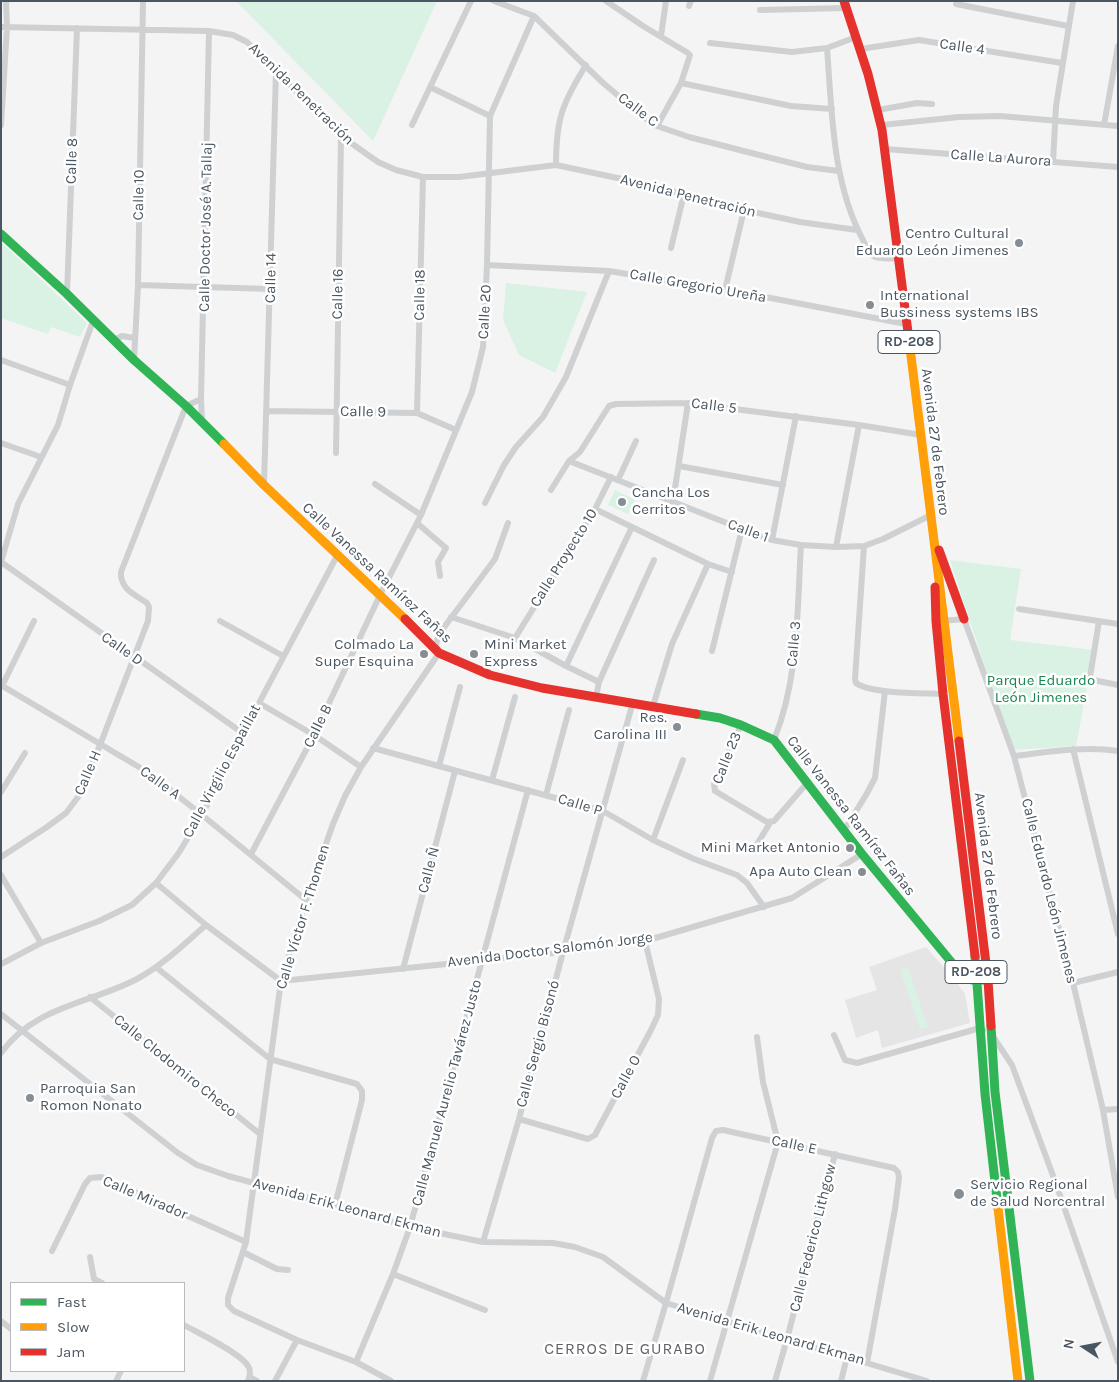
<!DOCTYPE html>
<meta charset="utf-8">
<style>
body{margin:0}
#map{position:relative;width:1119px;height:1382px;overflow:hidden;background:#f4f4f4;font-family:Karla,sans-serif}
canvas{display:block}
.frame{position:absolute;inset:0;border:2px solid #4a5661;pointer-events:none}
.legend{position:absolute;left:10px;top:1282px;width:175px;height:90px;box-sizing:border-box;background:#fff;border:1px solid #b7bbc0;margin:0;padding:6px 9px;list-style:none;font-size:15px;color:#4a5661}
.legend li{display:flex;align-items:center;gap:10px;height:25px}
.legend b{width:25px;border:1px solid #b7bbc0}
.north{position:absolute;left:1059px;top:1322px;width:50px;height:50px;-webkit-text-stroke:4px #fff;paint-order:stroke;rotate:281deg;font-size:14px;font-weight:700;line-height:20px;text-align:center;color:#4a5661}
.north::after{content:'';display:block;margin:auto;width:18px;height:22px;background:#4a5661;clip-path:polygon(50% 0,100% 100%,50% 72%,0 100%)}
</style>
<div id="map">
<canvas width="1119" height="1382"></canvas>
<div class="frame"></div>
<ul class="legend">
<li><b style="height:6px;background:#30b455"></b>Fast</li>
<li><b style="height:6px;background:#ff9f0a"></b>Slow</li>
<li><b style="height:6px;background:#e5322d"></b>Jam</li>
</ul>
<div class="north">N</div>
</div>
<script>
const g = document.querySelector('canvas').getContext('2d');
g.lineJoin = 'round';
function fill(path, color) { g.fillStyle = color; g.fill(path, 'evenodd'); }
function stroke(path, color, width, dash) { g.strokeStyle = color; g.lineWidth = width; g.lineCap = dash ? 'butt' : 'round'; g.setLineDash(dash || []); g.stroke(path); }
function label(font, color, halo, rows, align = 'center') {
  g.font = font + ' Karla,sans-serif'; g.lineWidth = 5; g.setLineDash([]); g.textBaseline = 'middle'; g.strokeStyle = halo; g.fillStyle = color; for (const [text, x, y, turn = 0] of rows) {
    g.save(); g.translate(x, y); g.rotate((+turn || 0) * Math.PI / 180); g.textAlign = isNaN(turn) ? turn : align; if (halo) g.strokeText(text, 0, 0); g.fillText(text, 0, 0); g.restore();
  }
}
fill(new Path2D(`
 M 926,947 L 955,980 L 965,994 L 970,1023 L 882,1048 L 878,1030 L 856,1038 L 845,1000 L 877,990 L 869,967 Z`), '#e6e5e6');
fill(new Path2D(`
 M 236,1 L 437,1 L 373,141 Z
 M 1,242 L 87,323 L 80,337 L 51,327 L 48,334 L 1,318 Z
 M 506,283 L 587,292 L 555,373 L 519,355 L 503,320 Z
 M 615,490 L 635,500 L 628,514 L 608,505 Z
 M 950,560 L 1021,569 L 1010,640 L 1094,650 L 1076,746 L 1012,750 Z
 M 908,967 L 928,1027 L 920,1029 L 900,970 Z`), '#d9f2e3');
stroke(new Path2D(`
 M 494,1 L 534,16 L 602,82 L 646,119 L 657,126 L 689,137 L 767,157 L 807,167 L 839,171
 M 606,1 L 643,26 L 688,53 L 690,55 L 681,83 L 657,126
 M 956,4 L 1068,26
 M 689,6 L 691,1
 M 760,10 L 846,8
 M 1,27 L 209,31 L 233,35 L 247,42 L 341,136 L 378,162 L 396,170 L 423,177 L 459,177 L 556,165 L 641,183 L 744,210 L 800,222 L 857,230
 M 661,36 L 666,1
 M 710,43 L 792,52 L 827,48 L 856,37
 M 827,48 C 832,112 832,182 863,240 C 865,245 868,253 873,256 C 878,260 892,258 899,258
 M 861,49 L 919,40 L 1062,63
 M 681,83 L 791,106 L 832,109
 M 430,87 L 490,116
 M 878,110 L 917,103 L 932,104
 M 1,125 L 7,27 L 6,1
 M 412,125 L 471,1
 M 882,125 L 959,117 L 1000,116 L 1118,126
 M 1104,125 L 1118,46
 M 885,149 L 1118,167
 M 1053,162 L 1056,106 L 1073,1
 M 556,165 C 556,119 562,104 586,65
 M 671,248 L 684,194
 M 487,265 L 609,271 L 760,296 L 906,324
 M 138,285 L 271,289
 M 725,290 L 744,210
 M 67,294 L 77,28
 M 114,340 L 122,336 L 135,338
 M 1,360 L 70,385
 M 134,360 L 138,285 L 143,1
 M 267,411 L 417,413 L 456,430
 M 417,413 L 423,177
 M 202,422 L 201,399 L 209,31
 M 1,443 L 41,457
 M 336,453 L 341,136
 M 569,461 L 742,529 L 772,540 L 801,545 L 836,547 L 864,546 L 883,539 L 931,515
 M 679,466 L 783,485
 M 618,480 L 636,441
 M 375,484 L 421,515
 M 264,485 L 276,71
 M 551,490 L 569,461 L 580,452 L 609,406 L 616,404 L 688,403 L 859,425 L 921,435
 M 673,501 L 688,403
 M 485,503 L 504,465 L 516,447 L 543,417 L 566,377 L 609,271
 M 595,509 L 708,564 L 732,572
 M 417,523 L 446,548 L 438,562 L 440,576
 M 772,540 L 796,416
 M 864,546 L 855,679 L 856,683 C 871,694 923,693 943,694
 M 836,547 L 859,425
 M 1,562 L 244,734
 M 1,562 L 18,504 L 58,425 L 70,385 L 93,321
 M 1019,609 L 1118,624
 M 451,617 L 515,638 L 566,666 L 599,682
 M 220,621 L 283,656
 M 942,621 L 964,619 L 1014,756 L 1073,983 L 1103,1110 L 1118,1197
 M 1099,621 L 1090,677 L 1093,680 L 1118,685
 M 515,638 L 595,509 L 611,477
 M 712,651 L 742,529
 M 566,666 L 632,527
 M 1,685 L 149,773 L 202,815 L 306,900
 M 2,686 L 34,621
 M 596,697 L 599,682 L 654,560
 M 259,703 L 314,735 L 361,767
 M 653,706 L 672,644 L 708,564
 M 741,725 L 714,784 L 715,791 L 767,822 L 774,821 L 808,782
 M 774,740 C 799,678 797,611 801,545
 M 373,748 L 603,811 L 653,840 L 694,859 L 737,875 L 747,883 L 764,907
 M 1073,749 L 1118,934
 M 1014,756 C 1049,752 1083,746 1118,751
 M 439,766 L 460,687
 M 492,780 L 515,697
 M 1,792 L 25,753
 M 546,795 L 569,710
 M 845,829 L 866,795 L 875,778 L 885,691
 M 653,840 L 683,760
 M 754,849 L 770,823
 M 251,854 L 314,735 L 380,595 L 421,515 L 472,392 L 483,347 L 487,265 L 490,116 L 534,16
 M 1,857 L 47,827 L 66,813 L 78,797 L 100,745 L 148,621 L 149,607 L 147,603 C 134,594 120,589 121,572 L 186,406 L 201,399
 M 1,875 L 41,943
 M 156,883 L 206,925 L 281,981 L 563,952 L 645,941 L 792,898 L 862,854
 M 1,964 L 41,943 L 99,921 L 132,905 L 156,883 L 178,854 L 202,815 L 259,703 L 338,554
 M 157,968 L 270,1059 L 357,1084 L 362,1091 L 362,1100 L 335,1205
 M 403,969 L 455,771
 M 1073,983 L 1118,972
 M 90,997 L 260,1134
 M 1,1014 L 178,1153 L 197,1165 L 228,1176 L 335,1205 L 410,1227 L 483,1242 L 553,1243 L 575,1247 L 603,1257 L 666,1303 L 927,1381
 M 834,1035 L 845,1060 L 857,1063 L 980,1028 L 983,1030
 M 992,1035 L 1012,1065 L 1055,1181 L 1118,1362
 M 1,1053 C 35,1006 89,1004 137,979 C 163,965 184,944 206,925
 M 1103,1110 L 1118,1109
 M 519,1119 L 588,1139 L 595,1135 L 651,1030 L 658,1015 L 659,999 L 645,941
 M 483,1242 L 519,1119 L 563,952 L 633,702
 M 52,1251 L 85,1184 L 90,1178 L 101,1177 L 246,1242
 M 243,1252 L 277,1269 L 288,1270
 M 90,1257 L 94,1279 L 102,1283
 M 393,1274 L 485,1310
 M 1,1321 L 11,1329
 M 184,1325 C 198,1333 241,1353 248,1366 C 251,1370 250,1376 248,1381
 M 356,1362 L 393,1274 L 410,1227 L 528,790
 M 250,1377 L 257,1381
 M 116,1381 L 121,1371
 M 275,1381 L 297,1340
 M 391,1381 L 356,1362 L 297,1340 L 234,1311 L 228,1305 L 228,1298 L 246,1242 L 281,981 L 306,900 L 333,824 L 345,796 L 361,767 L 439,653 L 436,644 L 439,634 L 495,559 L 508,523
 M 643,1381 L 666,1303 L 712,1138 L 716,1131 L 723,1130 L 894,1168 L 898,1172 L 899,1178 L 895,1209 L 867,1363
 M 710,1381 L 778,1142 L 763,1082 L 757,1037
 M 775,1381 L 787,1339 L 835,1154
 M 841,1381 L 847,1357`), '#ced0d2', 6);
stroke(new Path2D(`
 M 1,234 L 67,294 L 134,360 L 186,406 L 224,444
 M 696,714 L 720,718 L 741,725 L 774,740 L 862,854 L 962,975 L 972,980 L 983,980
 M 975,956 L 985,1094 L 998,1208
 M 991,1026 L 995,1092 L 1030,1381`), '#30b455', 9);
stroke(new Path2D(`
 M 908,332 L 959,741
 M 224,444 L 264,485 L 405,619
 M 998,1208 L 1018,1381`), '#ff9f0a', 9);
stroke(new Path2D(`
 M 844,1 L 868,74 L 882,130 L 908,332
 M 939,550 L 964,619
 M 935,587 L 936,621 L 943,694 L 975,956
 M 405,619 L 439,653 L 490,675 L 542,688 L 696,714
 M 959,741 L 988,980 L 991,1026`), '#e5322d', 9);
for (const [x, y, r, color] of [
 [1019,243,5,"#868d94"],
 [870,305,5,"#868d94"],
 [622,502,5,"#868d94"],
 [424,654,5,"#868d94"],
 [474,654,5,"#868d94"],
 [677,727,5,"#868d94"],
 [850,848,5,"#868d94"],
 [862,872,5,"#868d94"],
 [30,1098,5,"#868d94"],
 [959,1194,6,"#868d94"]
]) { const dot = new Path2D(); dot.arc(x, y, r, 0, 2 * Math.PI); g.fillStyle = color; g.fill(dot); stroke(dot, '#fff', 2); }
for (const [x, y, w] of [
 [909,342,62],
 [976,972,62]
]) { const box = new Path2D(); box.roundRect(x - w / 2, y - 11.5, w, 23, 4); g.fillStyle = '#fff'; g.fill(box); stroke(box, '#4a5661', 1); }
label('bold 14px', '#4a5661', null, [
 ["RD-208",909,342],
 ["RD-208",976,972]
]);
label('15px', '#4a5661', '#fff', [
 ["Calle 4",962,47,8],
 ["Avenida Penetración",301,94,44],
 ["Calle C",638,110,37],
 ["Calle La Aurora",1001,158,4],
 ["Calle 8",72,161,-88],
 ["Calle 10",139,195,-89],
 ["Avenida Penetración",688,196,14],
 ["Calle Doctor José A. Tallaj",206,227,-89],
 ["Calle 14",271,278,-89],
 ["Calle Gregorio Ureña",698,286,10],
 ["Calle 16",338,294,-89],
 ["Calle 18",420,295,-89],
 ["Calle 20",485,312,-87],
 ["Calle 5",714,406,7],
 ["Calle 9",363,412,1],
 ["Avenida 27 de Febrero",935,442,83],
 ["Calle 1",748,531,20],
 ["Calle Proyecto 10",564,558,-58],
 ["Calle Vanessa Ramírez Fañas",377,573,43],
 ["Calle 3",794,644,-85],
 ["Calle D",122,649,35],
 ["Calle B",318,726,-64],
 ["Calle 23",727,758,-68],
 ["Calle Virgilio Espaillat",222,771,-62],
 ["Calle H",88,773,-67],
 ["Calle A",160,783,36],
 ["Calle P",580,805,17],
 ["Calle Vanessa Ramírez Fañas",851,816,52],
 ["Avenida 27 de Febrero",988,866,83],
 ["Calle Ñ",429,870,-75],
 ["Calle Eduardo León Jimenes",1049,891,76],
 ["Calle Víctor F. Thomen",303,917,-73],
 ["Avenida Doctor Salomón Jorge",550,950,-7],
 ["Calle Sergio Bisonó",538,1044,-75],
 ["Calle Clodomiro Checo",175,1066,39],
 ["Calle O",626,1077,-62],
 ["Calle Manuel Aurelio Tavárez Justo",447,1093,-75],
 ["Calle E",794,1145,12],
 ["Calle Mirador",145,1198,23],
 ["Avenida Erik Leonard Ekman",347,1208,15],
 ["Calle Federico Lithgow",813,1238,-76],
 ["Avenida Erik Leonard Ekman",771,1334,16]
]);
label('15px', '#4a5661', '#fff', [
 ["Centro Cultural",1009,234],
 ["Eduardo León Jimenes",1009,251],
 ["International",880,296,"left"],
 ["Bussiness systems IBS",880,313,"left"],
 ["Cancha Los",632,493,"left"],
 ["Cerritos",632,510,"left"],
 ["Colmado La",414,645],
 ["Super Esquina",414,662],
 ["Mini Market",484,645,"left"],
 ["Express",484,662,"left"],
 ["Res.",667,718],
 ["Carolina III",667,735],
 ["Mini Market Antonio",840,848],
 ["Apa Auto Clean",852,872],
 ["Parroquia San",40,1089,"left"],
 ["Romon Nonato",40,1106,"left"],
 ["Servicio Regional",970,1185,"left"],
 ["de Salud Norcentral",970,1202,"left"]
], 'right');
label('15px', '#17864f', '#fff', [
 ["Parque Eduardo",1041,681],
 ["León Jimenes",1041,698]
]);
g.letterSpacing = '1px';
label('16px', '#5f6368', '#fff', [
 ["CERROS DE GURABO",625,1349]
]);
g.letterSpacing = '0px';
</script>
